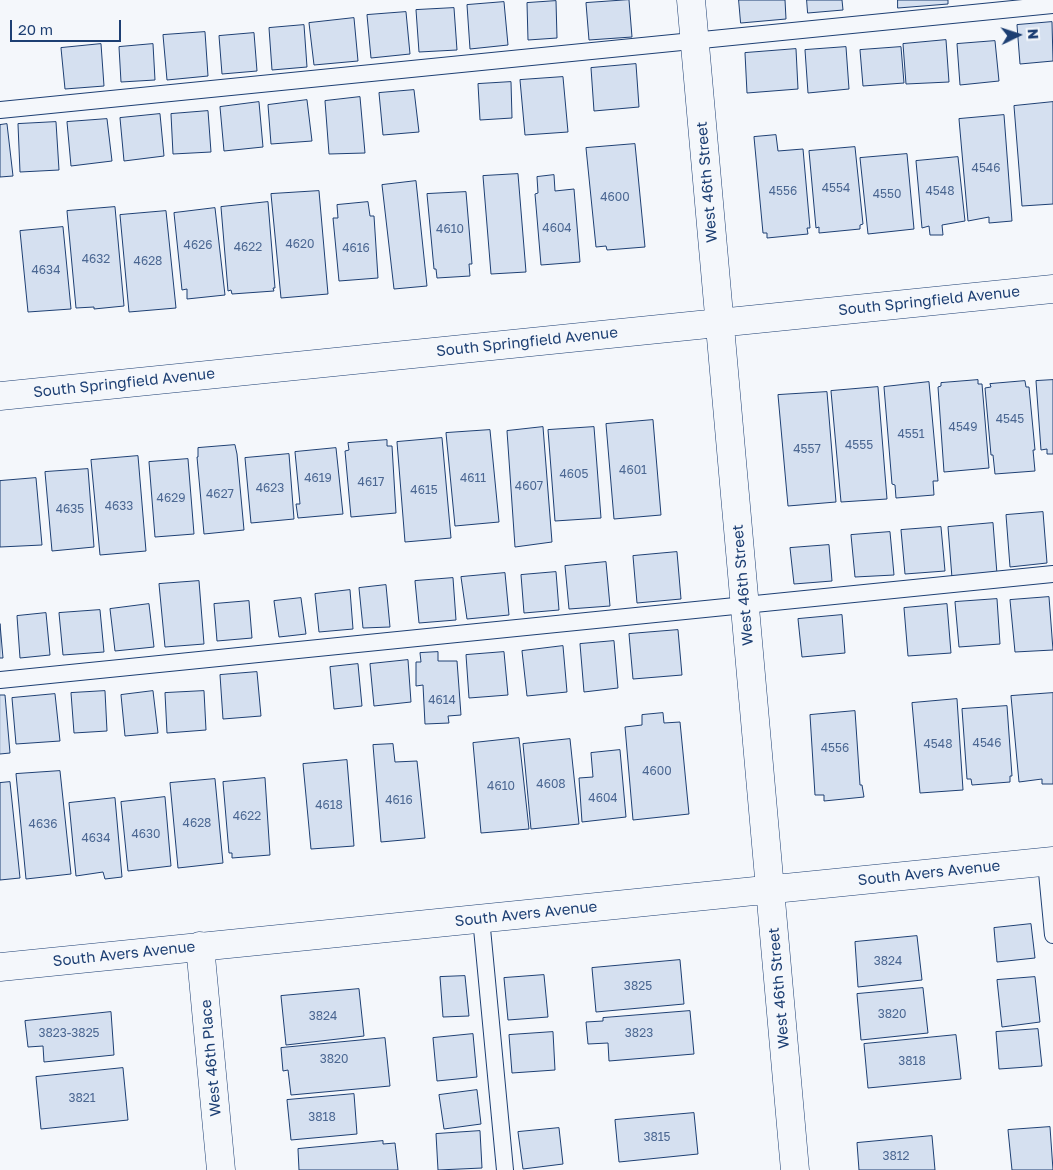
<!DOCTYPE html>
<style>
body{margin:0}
#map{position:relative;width:1053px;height:1170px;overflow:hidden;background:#f4f7fb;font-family:"Golos Text",sans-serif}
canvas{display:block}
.north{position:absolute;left:993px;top:10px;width:50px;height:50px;-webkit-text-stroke:4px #f4f7fb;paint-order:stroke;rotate:86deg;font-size:14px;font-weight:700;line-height:20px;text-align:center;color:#1d3f73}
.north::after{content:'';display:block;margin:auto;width:18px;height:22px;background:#1d3f73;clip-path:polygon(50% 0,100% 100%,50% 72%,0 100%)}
.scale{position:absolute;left:10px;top:20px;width:111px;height:22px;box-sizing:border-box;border:2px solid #1d3f73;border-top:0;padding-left:6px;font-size:15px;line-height:18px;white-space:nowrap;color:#1d3f73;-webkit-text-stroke:4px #f4f7fb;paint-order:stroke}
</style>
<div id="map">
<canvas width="1053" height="1170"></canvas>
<div class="north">N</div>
<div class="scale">20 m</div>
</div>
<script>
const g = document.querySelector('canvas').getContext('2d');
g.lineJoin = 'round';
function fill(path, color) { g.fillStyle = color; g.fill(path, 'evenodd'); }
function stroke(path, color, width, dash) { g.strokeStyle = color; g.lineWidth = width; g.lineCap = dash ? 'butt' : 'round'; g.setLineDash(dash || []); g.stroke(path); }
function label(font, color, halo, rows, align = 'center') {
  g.font = font + ' "Golos Text",sans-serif'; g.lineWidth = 4; g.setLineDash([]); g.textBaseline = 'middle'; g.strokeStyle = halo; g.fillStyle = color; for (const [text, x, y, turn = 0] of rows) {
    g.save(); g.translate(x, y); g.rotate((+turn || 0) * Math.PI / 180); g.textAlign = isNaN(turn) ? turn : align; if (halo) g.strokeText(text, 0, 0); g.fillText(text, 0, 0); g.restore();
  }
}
const building = new Path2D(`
 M 629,0 L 632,37 L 589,40 L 586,3 Z
 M 739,0 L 785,0 L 786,19 L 741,23 Z
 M 807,0 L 842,0 L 843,10 L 808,13 Z
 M 898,0 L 948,0 L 948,4 L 898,8 Z
 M 556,1 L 557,38 L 528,40 L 527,3 Z
 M 504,2 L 508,45 L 470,49 L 467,5 Z
 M 454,8 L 457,50 L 419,52 L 416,10 Z
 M 406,12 L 410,54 L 371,58 L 367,15 Z
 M 354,18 L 358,61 L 314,65 L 309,23 Z
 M 1052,22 L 1053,61 L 1020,64 L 1017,25 Z
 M 304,25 L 307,67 L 272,70 L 269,28 Z
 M 205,32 L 208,76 L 167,80 L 163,35 Z
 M 254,33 L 257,71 L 222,74 L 219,36 Z
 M 946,40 L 949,82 L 906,84 L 903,44 Z
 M 995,41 L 999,81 L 960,85 L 957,44 Z
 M 101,44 L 104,86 L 65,89 L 61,48 Z
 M 153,44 L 155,80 L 121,82 L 119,47 Z
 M 846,47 L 849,89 L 808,93 L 805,50 Z
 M 901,47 L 904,83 L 863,86 L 860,50 Z
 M 796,49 L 798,89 L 747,93 L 745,53 Z
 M 636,64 L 639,107 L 594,111 L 591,68 Z
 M 563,77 L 568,132 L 525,135 L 520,80 Z
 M 511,82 L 512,118 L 480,120 L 478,84 Z
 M 414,90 L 419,132 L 383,135 L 379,93 Z
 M 360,97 L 365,153 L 329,154 L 325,101 Z
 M 307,100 L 312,141 L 271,144 L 268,105 Z
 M 259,102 L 263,147 L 224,151 L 220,107 Z
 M 1053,102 L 1053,204 L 1022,206 L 1014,106 Z
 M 208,111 L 211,152 L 173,154 L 171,114 Z
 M 160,114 L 164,156 L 124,161 L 120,118 Z
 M 1004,115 L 1012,221 L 989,223 L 989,217 L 968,221 L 959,119 Z
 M 107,119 L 112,161 L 71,166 L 67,122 Z
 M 56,122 L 59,170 L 20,172 L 18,124 Z
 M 7,124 L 13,176 L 0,177 L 0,125 Z
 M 776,135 L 778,151 L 803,149 L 810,228 L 807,228 L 808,234 L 767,238 L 767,233 L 763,233 L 754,137 Z
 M 635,144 L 645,247 L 607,250 L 606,246 L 596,247 L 586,148 Z
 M 855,147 L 863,224 L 860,225 L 860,229 L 819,233 L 819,227 L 816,228 L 809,151 Z
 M 907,154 L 914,229 L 868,234 L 860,158 Z
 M 958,157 L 965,221 L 942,225 L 943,235 L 930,235 L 929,226 L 922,228 L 916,161 Z
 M 518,174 L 526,272 L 491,274 L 483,176 Z
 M 554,175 L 555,191 L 574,189 L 580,262 L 541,265 L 535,194 L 538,193 L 537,177 Z
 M 416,181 L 427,286 L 394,289 L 382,185 Z
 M 319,191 L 328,294 L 281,298 L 271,194 Z
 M 466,192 L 472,264 L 469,264 L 470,276 L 437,278 L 436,269 L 434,269 L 427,194 Z
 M 268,202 L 275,288 L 273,288 L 274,291 L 232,294 L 231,290 L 228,291 L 221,207 Z
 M 368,202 L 370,216 L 374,216 L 378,278 L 339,281 L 333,218 L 338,218 L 337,205 Z
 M 115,207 L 124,306 L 94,309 L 94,307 L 76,308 L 67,211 Z
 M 215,208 L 225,295 L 187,299 L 187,289 L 182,290 L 174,213 Z
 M 166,211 L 176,308 L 129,312 L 120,215 Z
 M 63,227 L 71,309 L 28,312 L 20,231 Z
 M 978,380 L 978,384 L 982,384 L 989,468 L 944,472 L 938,387 L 941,386 L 941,383 Z
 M 1053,380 L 1053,454 L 1047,454 L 1047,449 L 1041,450 L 1036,381 Z
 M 1025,381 L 1026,387 L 1029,387 L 1035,450 L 1033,450 L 1035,471 L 995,474 L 993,455 L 991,455 L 985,388 L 991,387 L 990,384 Z
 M 929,382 L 938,481 L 933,481 L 934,495 L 896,498 L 895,485 L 892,484 L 884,387 Z
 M 878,387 L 887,499 L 841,502 L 831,391 Z
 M 827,392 L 836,502 L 788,506 L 778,395 Z
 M 653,420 L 661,515 L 614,519 L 606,424 Z
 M 543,427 L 552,542 L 515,547 L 507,431 Z
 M 594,427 L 601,518 L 555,521 L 548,430 Z
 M 490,430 L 499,522 L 455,526 L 446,433 Z
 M 442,438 L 451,538 L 405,542 L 397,442 Z
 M 387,440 L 387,446 L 392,446 L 396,513 L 351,517 L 345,451 L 349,450 L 348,443 Z
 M 235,445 L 237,454 L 244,530 L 204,534 L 197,457 L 198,457 L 198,448 Z
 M 336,448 L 343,514 L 298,518 L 296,504 L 300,504 L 295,452 Z
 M 289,454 L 294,519 L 251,523 L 245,458 Z
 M 138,456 L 146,551 L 100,555 L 91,460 Z
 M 188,459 L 194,534 L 155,537 L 149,462 Z
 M 88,469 L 94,547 L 52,551 L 45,472 Z
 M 36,478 L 42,545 L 0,547 L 0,481 Z
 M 1043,512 L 1047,563 L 1010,567 L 1006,515 Z
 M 993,523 L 997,574 L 952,578 L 948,527 Z
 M 941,527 L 945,571 L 905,574 L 901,530 Z
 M 890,532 L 894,575 L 855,577 L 851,535 Z
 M 829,545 L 832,581 L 794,584 L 790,548 Z
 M 677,552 L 681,599 L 637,603 L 633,556 Z
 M 606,562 L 610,606 L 569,609 L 565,566 Z
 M 556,572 L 559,610 L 524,613 L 521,575 Z
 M 505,573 L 509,615 L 467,619 L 461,577 Z
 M 453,578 L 456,620 L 419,623 L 415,581 Z
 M 199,581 L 204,644 L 165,647 L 159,584 Z
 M 386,585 L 390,627 L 363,628 L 359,588 Z
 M 350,590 L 353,629 L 319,632 L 315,594 Z
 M 1049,597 L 1053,650 L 1015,652 L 1010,600 Z
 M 301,598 L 306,634 L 279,637 L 274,601 Z
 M 997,599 L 1000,644 L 959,647 L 955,602 Z
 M 249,601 L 252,638 L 217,641 L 214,604 Z
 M 149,604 L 154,647 L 115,651 L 110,609 Z
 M 947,604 L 951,653 L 908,656 L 904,608 Z
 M 100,610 L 104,652 L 63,655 L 59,613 Z
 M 46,613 L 50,655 L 20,658 L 17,616 Z
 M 842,615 L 845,653 L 802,657 L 798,619 Z
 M 0,624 L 3,658 L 0,658 Z
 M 678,630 L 682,675 L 633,679 L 629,634 Z
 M 614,641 L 618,688 L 584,692 L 580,644 Z
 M 563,646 L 567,692 L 527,696 L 522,651 Z
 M 438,652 L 438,661 L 457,661 L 461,715 L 448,716 L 449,723 L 425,724 L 423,685 L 416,686 L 416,662 L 421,662 L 420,653 Z
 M 504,652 L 508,695 L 469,698 L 466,655 Z
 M 408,660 L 411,702 L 374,706 L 370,664 Z
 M 358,664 L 362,706 L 334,709 L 330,667 Z
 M 257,672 L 261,716 L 223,719 L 220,675 Z
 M 105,691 L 107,731 L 74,733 L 71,693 Z
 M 153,691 L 158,733 L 125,736 L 121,695 Z
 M 204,691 L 206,730 L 167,733 L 165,693 Z
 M 1053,693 L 1053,784 L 1042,784 L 1042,779 L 1019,782 L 1011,696 Z
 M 55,694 L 60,741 L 16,744 L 12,698 Z
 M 0,695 L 5,695 L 10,753 L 0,754 Z
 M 957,699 L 963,790 L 920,793 L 912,703 Z
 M 1007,706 L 1012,776 L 1010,776 L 1010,782 L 972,785 L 971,779 L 967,779 L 962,709 Z
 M 855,711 L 860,785 L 862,785 L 864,797 L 824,801 L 824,795 L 815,795 L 810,715 Z
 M 663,713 L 664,723 L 680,722 L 689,814 L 633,820 L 625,727 L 642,725 L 642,715 Z
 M 519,738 L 529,829 L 481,833 L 473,743 Z
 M 570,739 L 579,824 L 531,829 L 523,744 Z
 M 393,744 L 395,762 L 417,761 L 425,838 L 381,842 L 373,745 Z
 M 620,750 L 626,817 L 582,822 L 579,778 L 593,777 L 591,753 Z
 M 347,760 L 354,846 L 311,849 L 303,764 Z
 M 60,771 L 71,874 L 26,879 L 16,774 Z
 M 265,778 L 270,855 L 232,858 L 232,853 L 229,853 L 223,782 Z
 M 215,779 L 223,863 L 178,868 L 170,783 Z
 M 10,782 L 20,878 L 0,880 L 0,783 Z
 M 165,797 L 171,866 L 128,871 L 121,802 Z
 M 115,798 L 122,877 L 105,879 L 103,872 L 76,876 L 69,803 Z
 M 1031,924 L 1035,958 L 997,962 L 994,928 Z
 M 917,936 L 922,980 L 858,987 L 855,942 Z
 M 680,960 L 684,1004 L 596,1012 L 592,968 Z
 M 544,975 L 548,1017 L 508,1020 L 504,978 Z
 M 465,976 L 469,1016 L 443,1017 L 440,977 Z
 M 1035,977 L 1040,1022 L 1002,1027 L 997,980 Z
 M 923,988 L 928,1033 L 861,1040 L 857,994 Z
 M 359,989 L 364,1036 L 286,1045 L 281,996 Z
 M 690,1011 L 694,1054 L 609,1061 L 608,1043 L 588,1044 L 586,1022 L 603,1021 L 603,1018 Z
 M 111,1012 L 114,1055 L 44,1062 L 43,1046 L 28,1047 L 25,1021 Z
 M 1038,1029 L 1042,1066 L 999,1069 L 996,1032 Z
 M 553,1032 L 555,1070 L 512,1073 L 509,1035 Z
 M 473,1034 L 477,1077 L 437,1081 L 433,1038 Z
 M 956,1035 L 961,1079 L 868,1088 L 864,1044 Z
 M 385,1038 L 390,1086 L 291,1095 L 288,1070 L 283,1071 L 281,1048 Z
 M 123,1068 L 128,1120 L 41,1129 L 36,1077 Z
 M 477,1090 L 481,1124 L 444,1129 L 439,1095 Z
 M 354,1094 L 357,1134 L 291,1140 L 287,1100 Z
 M 694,1113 L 698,1154 L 619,1162 L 615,1120 Z
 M 1050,1127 L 1053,1170 L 1012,1170 L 1008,1130 Z
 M 559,1128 L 563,1164 L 523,1169 L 518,1132 Z
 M 480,1131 L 482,1168 L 438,1170 L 436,1134 Z
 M 932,1136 L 935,1170 L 859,1170 L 857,1143 Z
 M 383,1141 L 383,1144 L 395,1143 L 398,1170 L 299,1170 L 298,1149 Z`);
fill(building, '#d5e0f0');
stroke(building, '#1d3f73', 1);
const service = new Path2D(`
 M 0,110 L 1053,5
 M 0,680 L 1053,574
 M 1046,862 L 1053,935
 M 481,918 L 505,1170`);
const minor = new Path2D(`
 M 691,0 L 795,1170
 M 0,396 L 1053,289
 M 200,946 L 221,1170
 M 0,967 L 1053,861`);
stroke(service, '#1d3f73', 18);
stroke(minor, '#1d3f73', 29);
stroke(service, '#f4f7fb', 16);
stroke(minor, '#f4f7fb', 28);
label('12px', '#4b6792', null, [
 ["4546",986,168],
 ["4554",836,188],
 ["4556",783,191],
 ["4548",940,191],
 ["4550",887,194],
 ["4600",615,197],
 ["4604",557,228],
 ["4610",450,229],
 ["4620",300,244],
 ["4626",198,245],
 ["4622",248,247],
 ["4616",356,248],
 ["4632",96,259],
 ["4628",148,261],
 ["4634",46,270],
 ["4545",1010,419],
 ["4549",963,427],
 ["4551",911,434],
 ["4555",859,445],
 ["4557",807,449],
 ["4601",633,470],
 ["4605",574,474],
 ["4619",318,478],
 ["4611",473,478],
 ["4617",371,482],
 ["4607",529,486],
 ["4623",270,488],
 ["4615",424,490],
 ["4627",220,494],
 ["4629",171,498],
 ["4633",119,506],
 ["4635",70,509],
 ["4614",442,700],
 ["4546",987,743],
 ["4548",938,744],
 ["4556",835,748],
 ["4600",657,771],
 ["4608",551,784],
 ["4610",501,786],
 ["4604",603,798],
 ["4616",399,800],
 ["4618",329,805],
 ["4622",247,816],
 ["4628",197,823],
 ["4636",43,824],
 ["4630",146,834],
 ["4634",96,838],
 ["3824",888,961],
 ["3825",638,986],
 ["3820",892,1014],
 ["3824",323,1016],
 ["3823-3825",69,1033],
 ["3823",639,1033],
 ["3820",334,1059],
 ["3818",912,1061],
 ["3821",82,1098],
 ["3818",322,1117],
 ["3815",657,1137],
 ["3812",896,1156]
]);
label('15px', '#1d3f73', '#f4f7fb', [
 ["West 46th Street",707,182,-95],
 ["South Springfield Avenue",929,301,-6],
 ["South Springfield Avenue",527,342,-6],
 ["South Springfield Avenue",124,383,-6],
 ["West 46th Street",743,585,-95],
 ["South Avers Avenue",929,873,-6],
 ["South Avers Avenue",526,914,-6],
 ["South Avers Avenue",124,954,-6],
 ["West 46th Street",779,988,-95],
 ["West 46th Place",211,1058,-95]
]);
</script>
